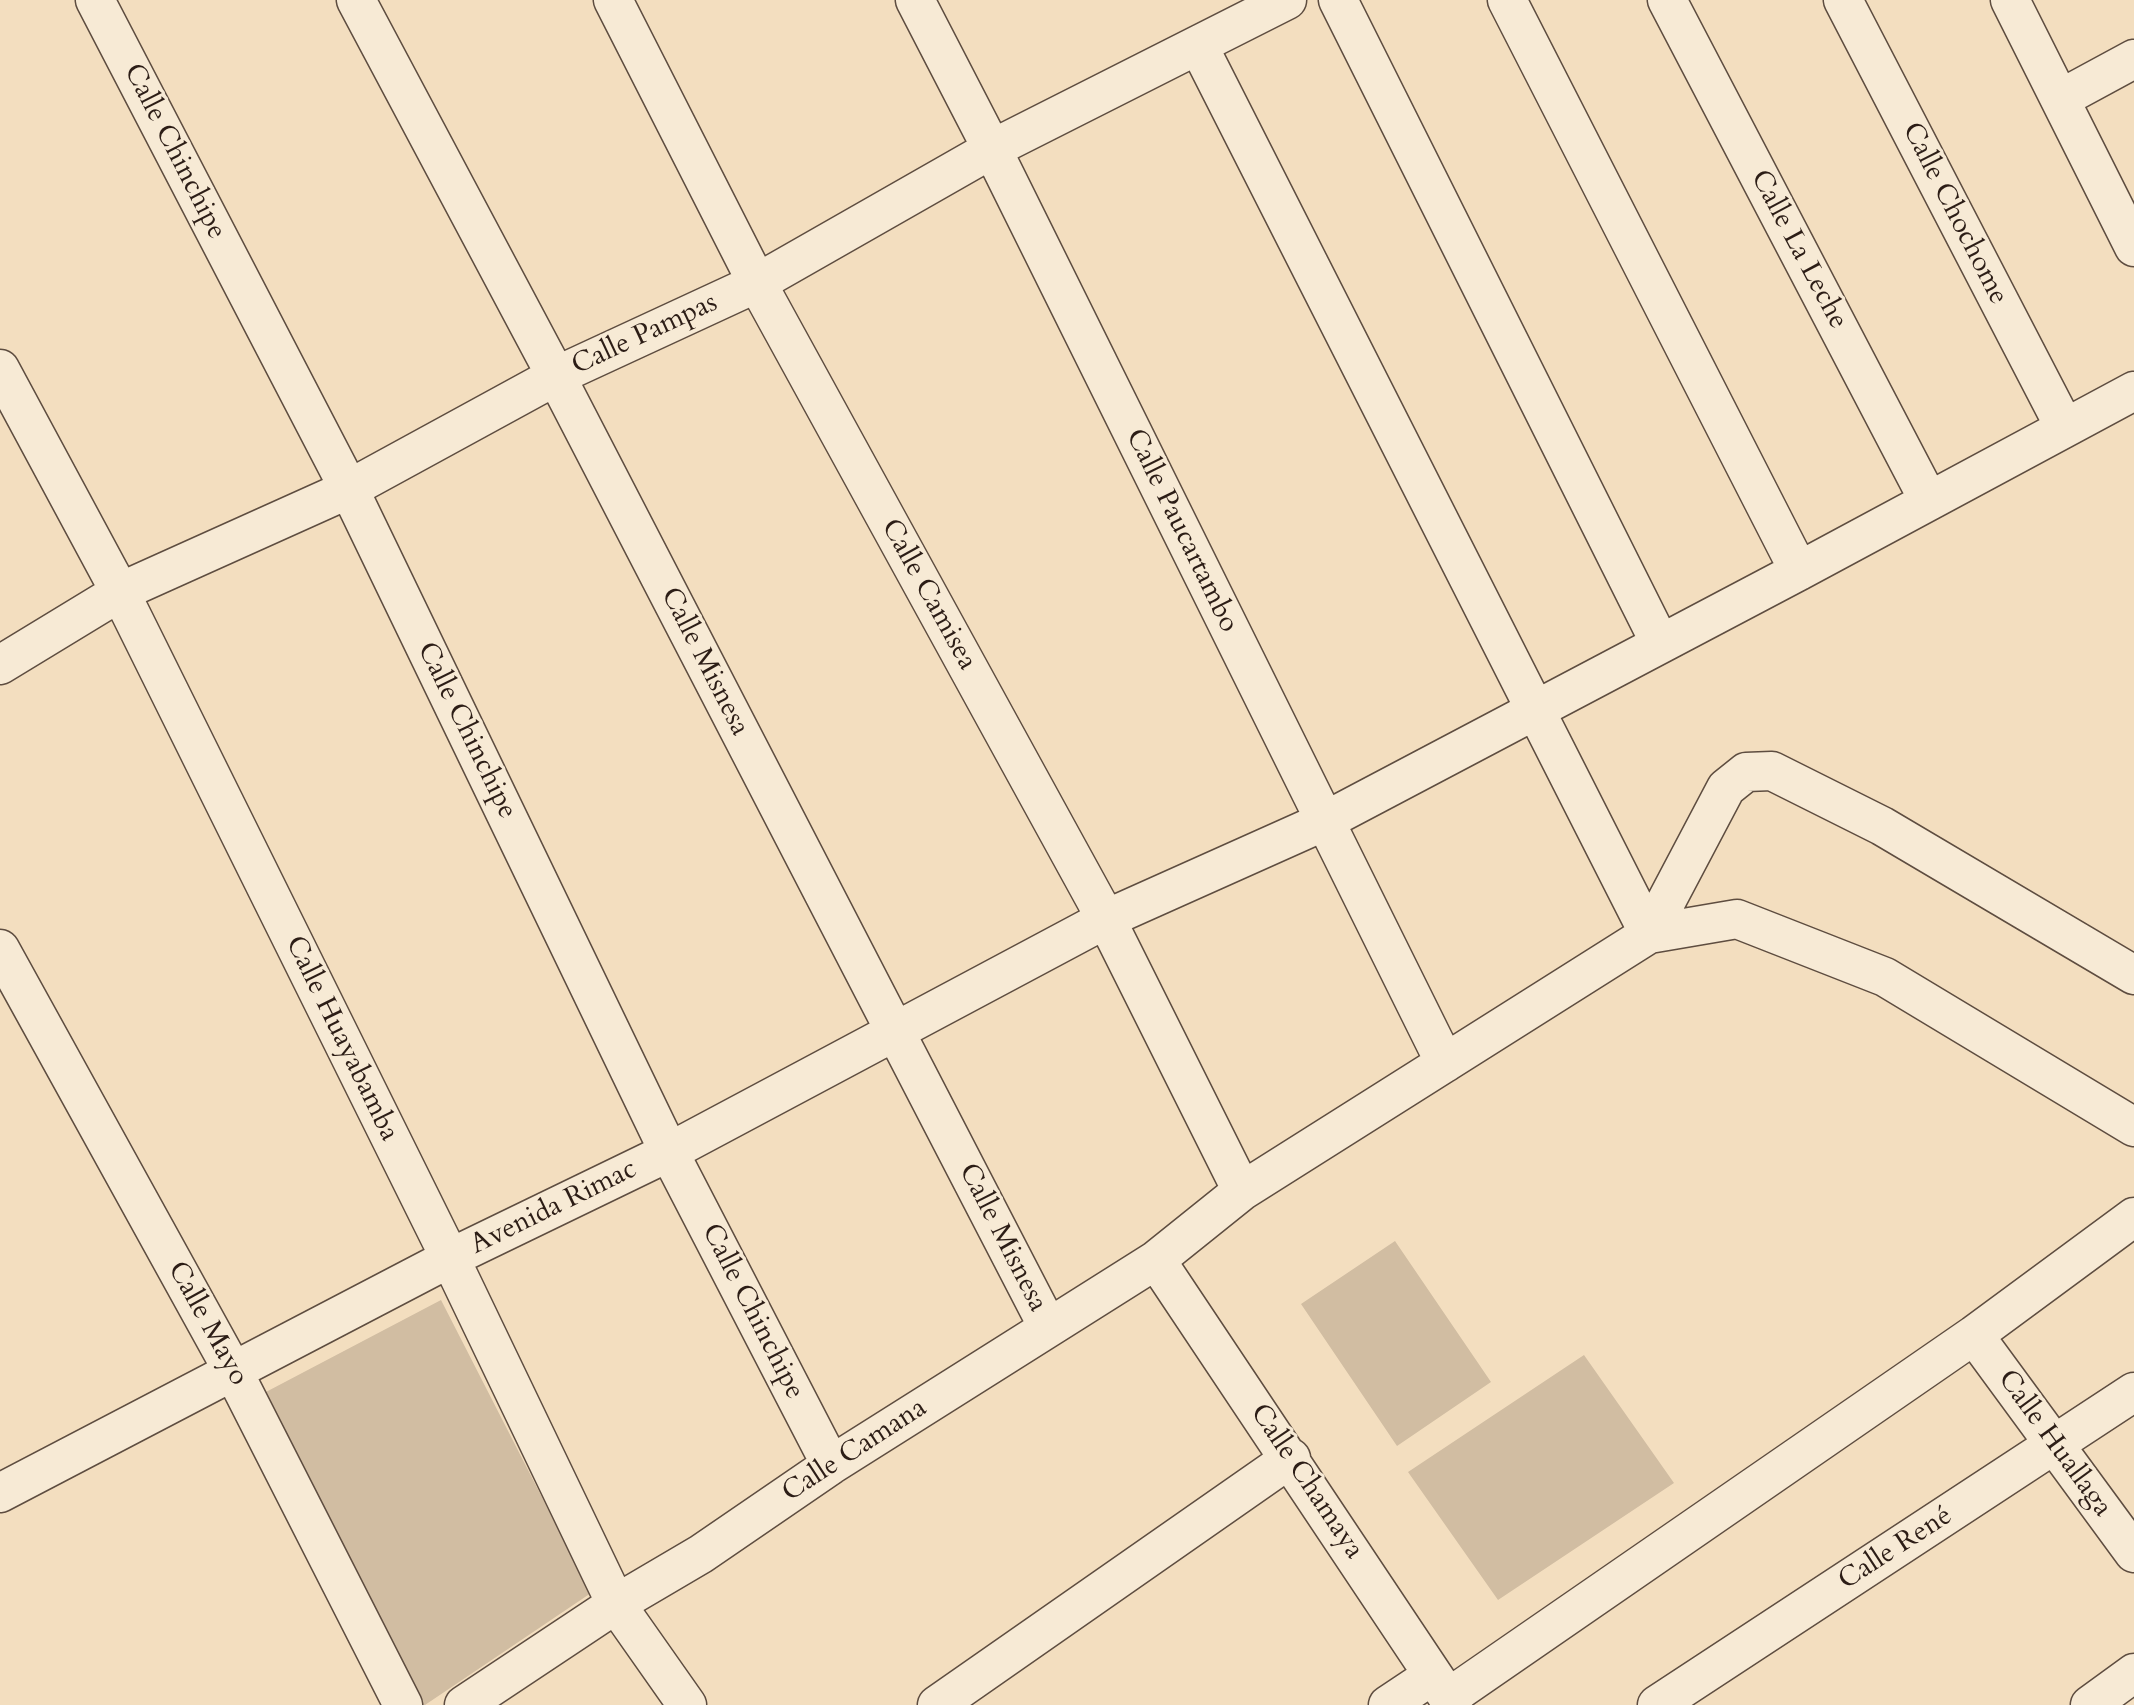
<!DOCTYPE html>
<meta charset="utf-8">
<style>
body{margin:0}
canvas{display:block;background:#f3debf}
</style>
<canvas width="2134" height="1705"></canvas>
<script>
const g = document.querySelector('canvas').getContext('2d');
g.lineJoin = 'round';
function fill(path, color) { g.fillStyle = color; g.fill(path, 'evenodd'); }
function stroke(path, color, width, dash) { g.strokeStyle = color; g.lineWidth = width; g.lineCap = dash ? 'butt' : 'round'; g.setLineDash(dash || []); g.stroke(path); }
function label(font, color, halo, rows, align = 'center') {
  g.font = font + ' Cardo,serif'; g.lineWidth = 6; g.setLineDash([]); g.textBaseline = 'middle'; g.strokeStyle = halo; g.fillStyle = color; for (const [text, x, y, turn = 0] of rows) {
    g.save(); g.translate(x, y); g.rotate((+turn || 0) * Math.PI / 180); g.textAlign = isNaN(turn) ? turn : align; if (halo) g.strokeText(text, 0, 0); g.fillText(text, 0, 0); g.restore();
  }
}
fill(new Path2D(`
 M 1395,1241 L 1491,1382 L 1397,1446 L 1301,1304 Z
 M 441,1300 L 591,1593 L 425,1705 L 414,1705 L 264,1393 Z
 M 1584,1355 L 1674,1483 L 1498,1600 L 1408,1472 Z`), '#d1bda2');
const minor = new Path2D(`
 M 95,0 L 349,489 L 669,1152 L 831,1465
 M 356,0 L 556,376 L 1048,1327
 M 613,0 L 757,283 L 1106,919 L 1242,1191
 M 915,0 L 992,149 L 1445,1063
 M 1338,0 L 1660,643
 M 1507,0 L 1799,571
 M 1667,0 L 1929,501
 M 1843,0 L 2065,428
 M 2010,0 L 2134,247
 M 1198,45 L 1649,934
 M 2060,99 L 2134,59
 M 0,369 L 120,592 L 450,1258 L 616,1604 L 687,1705
 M 0,665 L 120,592 L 349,489 L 556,376 L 757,283 L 992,149 L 1287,0
 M 1649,934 L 1726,788 L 1746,772 L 1772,771 L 1882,826 L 2134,975
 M 0,949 L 233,1371 L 403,1705
 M 1156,1260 L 1453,1705
 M 1974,1335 L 2134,1553
 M 0,1493 L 450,1258 L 669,1152 L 1106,919 L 1325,821 L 1799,571 L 2134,391
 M 1448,1698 L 1974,1335 L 2134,1217
 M 464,1705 L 616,1604 L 701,1554 L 831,1465 L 1156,1260 L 1242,1191 L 1649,934 L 1737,919 L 1885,977 L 2134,1127
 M 937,1705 L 1291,1458
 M 1388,1705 L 1433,1675
 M 1657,1705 L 2134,1392
 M 2090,1705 L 2134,1673`);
stroke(minor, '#5e4d40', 41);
stroke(minor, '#f7ead5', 38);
label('28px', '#2c1d16', '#f7ead5', [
 ["Calle Chinchipe",174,152,63],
 ["Calle Chochome",1954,214,63],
 ["Calle La Leche",1798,250,62],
 ["Calle Pampas",645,335,-25],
 ["Calle Paucartambo",1181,531,64],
 ["Calle Camisea",928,595,61],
 ["Calle Misnesa",704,662,63],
 ["Calle Chinchipe",466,731,64],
 ["Calle Huayabamba",341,1039,64],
 ["Avenida Rimac",554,1208,-26],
 ["Calle Misnesa",1002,1238,63],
 ["Calle Chinchipe",752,1312,63],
 ["Calle Mayo",207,1324,61],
 ["Calle Huallaga",2054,1444,54],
 ["Calle Camana",855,1451,-33],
 ["Calle Chamaya",1306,1482,56],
 ["Calle René",1896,1549,-33]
]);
</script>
